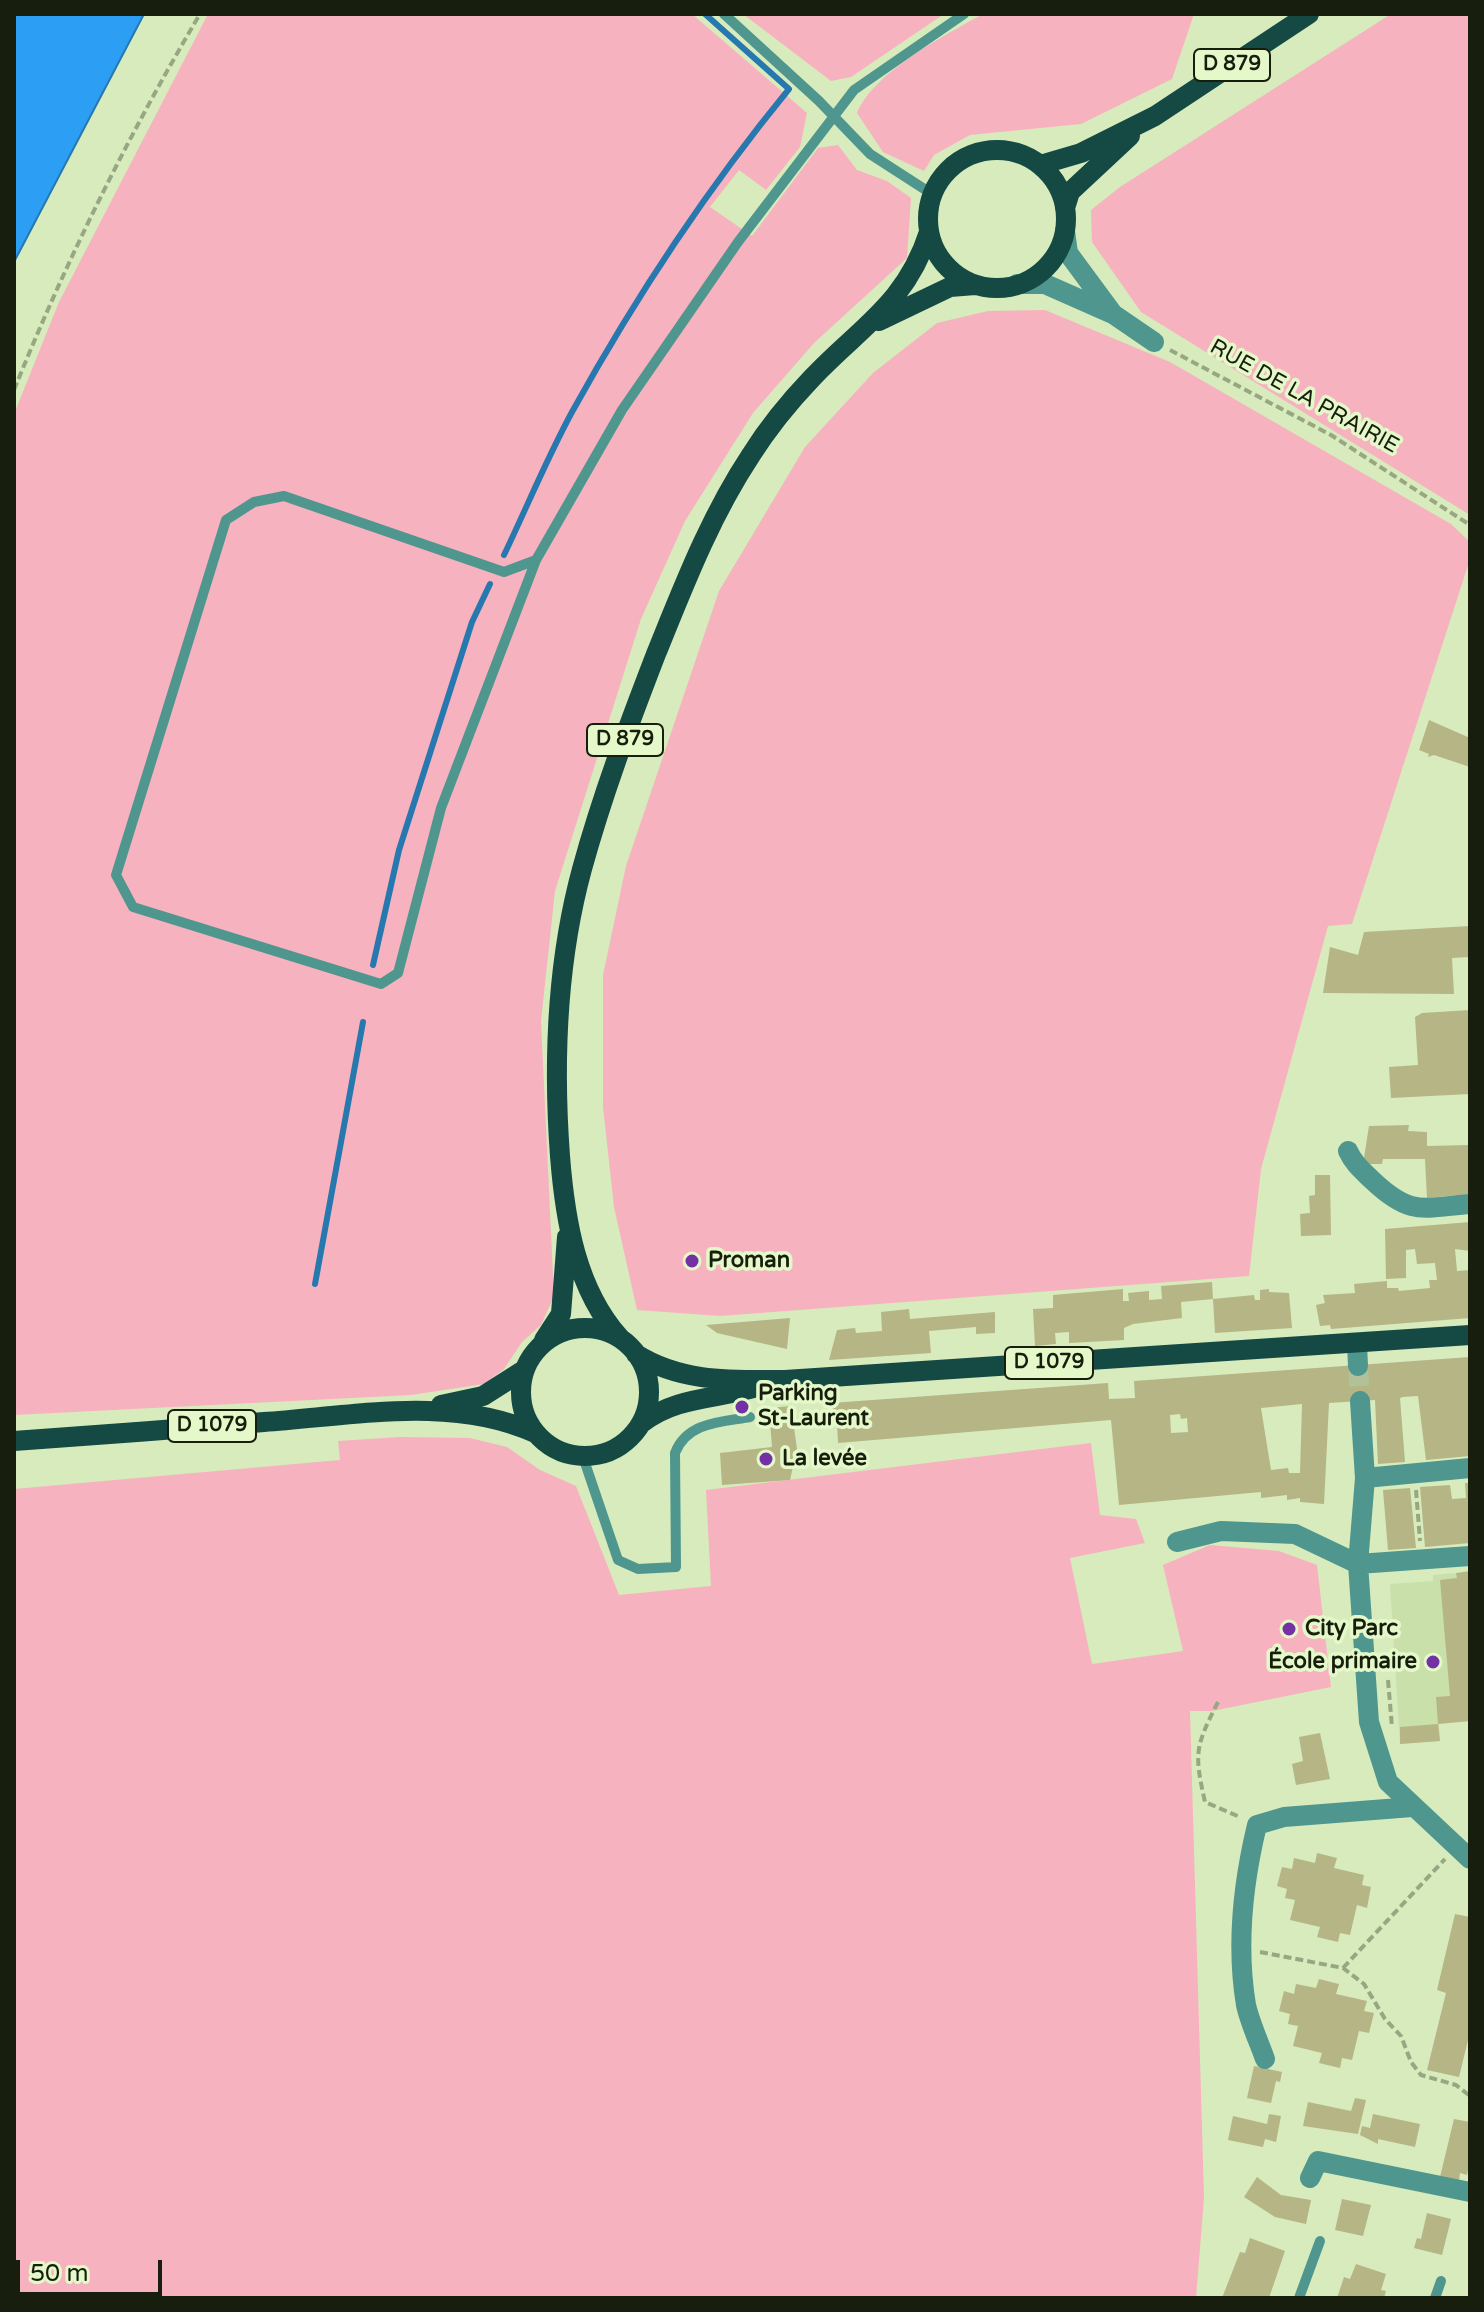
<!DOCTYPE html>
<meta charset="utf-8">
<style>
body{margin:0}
#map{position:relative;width:1484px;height:2312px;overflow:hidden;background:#d7ebbc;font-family:"Varela Round",sans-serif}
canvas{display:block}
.frame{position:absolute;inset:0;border:16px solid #171e0d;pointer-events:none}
.scale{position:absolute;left:16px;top:2260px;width:146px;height:36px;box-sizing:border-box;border:4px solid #171e0d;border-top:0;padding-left:10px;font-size:24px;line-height:28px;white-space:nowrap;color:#171e0d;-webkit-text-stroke:6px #e4f8c9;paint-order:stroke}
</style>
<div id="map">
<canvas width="1484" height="2312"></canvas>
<div class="frame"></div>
<div class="scale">50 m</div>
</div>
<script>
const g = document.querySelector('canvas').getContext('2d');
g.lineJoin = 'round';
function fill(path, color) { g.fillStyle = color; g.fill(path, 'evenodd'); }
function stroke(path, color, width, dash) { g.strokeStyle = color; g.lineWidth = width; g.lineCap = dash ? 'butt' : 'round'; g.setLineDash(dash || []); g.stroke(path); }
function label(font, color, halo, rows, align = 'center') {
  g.font = font + ' "Varela Round",sans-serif'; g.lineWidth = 7; g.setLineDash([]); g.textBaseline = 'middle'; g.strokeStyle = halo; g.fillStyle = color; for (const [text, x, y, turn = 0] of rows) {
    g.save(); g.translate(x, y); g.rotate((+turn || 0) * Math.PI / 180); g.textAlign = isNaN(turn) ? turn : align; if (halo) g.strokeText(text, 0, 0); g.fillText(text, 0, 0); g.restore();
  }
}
fill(new Path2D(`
 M 1456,1573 L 1470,1603 L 1470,1721 L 1439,1724 L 1440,1741 L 1400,1744 L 1390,1584 L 1433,1581 L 1433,1575 Z`), '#c9e0ab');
fill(new Path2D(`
 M 208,14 L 692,14 L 807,113 L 800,147 L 766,190 L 739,170 L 710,207 L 752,236 L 818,148 L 838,145 L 857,170 L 887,181 L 911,198 L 907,258 L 814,343 L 753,413 L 685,521 L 641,619 L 555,891 L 541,1021 L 554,1296 L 541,1325 L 522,1342 L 504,1369 L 484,1384 L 411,1395 L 14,1415 L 14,414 L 59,302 Z
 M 743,14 L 944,14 L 851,77 L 831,81 Z
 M 983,14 L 1194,14 L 1172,79 L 1081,124 L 970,135 L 934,155 L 924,171 L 883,152 L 857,113 C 875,71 944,36 983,14 Z
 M 1391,14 L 1470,14 L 1470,515 L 1141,312 L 1092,242 L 1091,210 L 1120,187 Z
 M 1045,310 L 1170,362 L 1451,524 L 1470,542 L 1470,559 L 1352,924 L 1328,926 L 1261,1169 L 1249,1276 L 720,1316 L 637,1310 L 614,1207 L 603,1107 L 603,975 L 626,866 L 719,591 L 805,447 L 873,373 L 937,323 L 988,311 Z
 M 400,1437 L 470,1438 L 507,1447 L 540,1470 L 576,1486 L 619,1595 L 711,1586 L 706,1490 L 1091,1443 L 1100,1515 L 1136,1519 L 1145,1543 L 1070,1558 L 1092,1664 L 1183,1651 L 1163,1565 L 1210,1545 L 1279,1551 L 1317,1565 L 1331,1687 L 1212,1711 L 1190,1711 L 1204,2198 L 1196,2298 L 14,2298 L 14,1489 L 340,1460 L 338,1441 Z`), '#f7b2bf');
const water = new Path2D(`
 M 14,14 L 144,14 L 14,262 Z`);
fill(water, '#2c9ff5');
stroke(water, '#2678af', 2);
stroke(new Path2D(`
 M 504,555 C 527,507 547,458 572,412 C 635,298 707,189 789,89 L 705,14
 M 373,965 L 399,850 L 472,622 L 490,584
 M 315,1284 L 363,1022`), '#2678af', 6);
fill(new Path2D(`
 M 1429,720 L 1470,738 L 1470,767 L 1434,755 L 1428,757 L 1429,754 L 1419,750 Z
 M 1470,926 L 1470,957 L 1452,958 L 1454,994 L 1323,993 L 1330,947 L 1358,955 L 1364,932 Z
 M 1470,1010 L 1470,1094 L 1391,1098 L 1389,1067 L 1418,1065 L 1415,1017 L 1422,1013 Z
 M 1409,1125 L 1408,1131 L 1427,1132 L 1427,1146 L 1470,1145 L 1470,1194 L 1427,1198 L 1425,1159 L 1383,1159 L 1382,1164 L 1363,1164 L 1369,1126 Z
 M 1315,1175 L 1330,1175 L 1331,1235 L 1301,1236 L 1300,1214 L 1310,1213 L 1309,1196 L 1315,1195 Z
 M 1470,1222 L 1470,1251 L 1455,1249 L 1457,1271 L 1470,1270 L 1470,1318 L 1331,1329 L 1330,1325 L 1320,1326 L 1316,1305 L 1325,1303 L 1323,1295 L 1355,1293 L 1354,1284 L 1387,1281 L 1387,1288 L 1398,1288 L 1399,1291 L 1430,1288 L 1429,1280 L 1437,1280 L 1435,1263 L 1417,1264 L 1415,1249 L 1406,1250 L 1406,1278 L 1386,1279 L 1385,1229 Z
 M 1212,1282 L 1213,1299 L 1181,1302 L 1182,1318 L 1133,1324 L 1124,1328 L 1124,1340 L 1069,1343 L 1069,1332 L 1055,1333 L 1056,1344 L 1035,1346 L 1033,1309 L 1053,1308 L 1053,1295 L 1123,1289 L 1123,1301 L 1129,1301 L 1128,1293 L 1149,1291 L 1149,1300 L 1162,1299 L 1161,1286 Z
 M 1269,1289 L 1269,1292 L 1289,1293 L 1292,1328 L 1215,1333 L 1213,1299 L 1254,1295 L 1255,1300 L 1260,1300 L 1260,1290 Z
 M 909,1309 L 910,1319 L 995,1312 L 995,1333 L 976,1334 L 976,1327 L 929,1331 L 931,1353 L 829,1360 L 837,1330 L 855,1328 L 856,1333 L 882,1331 L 881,1312 Z
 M 790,1318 L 787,1349 L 717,1333 L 706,1325 Z
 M 1470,1357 L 1470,1456 L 1426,1460 L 1418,1396 L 1403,1397 L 1400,1398 L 1405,1462 L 1378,1464 L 1375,1400 L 1329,1403 L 1324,1504 L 1300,1502 L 1300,1498 L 1287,1500 L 1287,1495 L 1261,1498 L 1261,1492 L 1119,1505 L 1111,1420 L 838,1443 L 837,1424 L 831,1403 L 1108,1383 L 1109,1399 L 1135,1398 L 1134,1381 ZM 1302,1404 L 1300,1473 L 1289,1473 L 1288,1468 L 1271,1470 L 1261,1408 ZM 1180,1414 L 1181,1419 L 1187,1418 L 1188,1432 L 1171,1433 L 1170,1415 Z
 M 791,1406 L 797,1449 L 790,1480 L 722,1485 L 720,1453 L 772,1447 L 769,1408 Z
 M 1465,1483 L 1470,1483 L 1470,1543 L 1425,1547 L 1420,1487 L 1450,1485 L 1452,1499 L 1466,1498 Z
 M 1410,1488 L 1416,1548 L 1388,1550 L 1383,1490 Z
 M 1470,1571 L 1470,1721 L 1438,1724 L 1440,1741 L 1400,1744 L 1400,1727 L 1438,1724 L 1436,1697 L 1450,1696 L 1440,1580 L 1457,1578 L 1456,1573 Z
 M 1320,1733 L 1330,1779 L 1296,1785 L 1292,1764 L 1303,1761 L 1299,1737 Z
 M 1317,1853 L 1337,1858 L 1334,1868 L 1364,1875 L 1362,1885 L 1371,1887 L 1367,1908 L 1357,1905 L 1350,1935 L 1340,1933 L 1338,1942 L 1317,1937 L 1320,1927 L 1290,1920 L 1295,1900 L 1285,1898 L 1287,1889 L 1277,1886 L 1282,1867 L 1292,1869 L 1294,1858 L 1315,1863 Z
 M 1455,1914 L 1470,1917 L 1470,2032 L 1459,2077 L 1427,2070 L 1446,1993 L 1437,1990 Z
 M 1319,1979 L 1339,1984 L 1336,1994 L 1367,2001 L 1364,2011 L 1374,2013 L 1369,2033 L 1359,2031 L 1352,2060 L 1342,2058 L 1340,2068 L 1319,2063 L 1322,2053 L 1293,2046 L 1298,2026 L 1288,2024 L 1290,2014 L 1279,2011 L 1284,1991 L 1294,1994 L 1296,1984 L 1316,1988 Z
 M 1254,2066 L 1282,2072 L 1280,2082 L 1276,2081 L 1271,2103 L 1247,2098 Z
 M 1355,2098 L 1366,2100 L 1358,2134 L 1303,2126 L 1308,2102 L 1351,2111 Z
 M 1269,2114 L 1281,2116 L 1276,2142 L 1265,2139 L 1263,2147 L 1228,2140 L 1233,2116 L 1267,2124 Z
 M 1373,2114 L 1420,2124 L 1415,2147 L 1378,2139 L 1378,2144 L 1360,2135 L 1362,2126 L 1370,2128 Z
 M 1454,2119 L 1470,2122 L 1470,2160 L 1467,2175 L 1460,2173 L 1459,2181 L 1440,2177 Z
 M 1257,2177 L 1281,2195 L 1311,2200 L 1306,2224 L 1275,2217 L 1244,2197 Z
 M 1342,2199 L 1371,2205 L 1363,2236 L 1335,2230 Z
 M 1427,2213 L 1451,2219 L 1442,2255 L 1414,2248 L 1417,2238 L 1421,2239 Z
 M 1250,2238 L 1285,2251 L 1269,2298 L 1222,2298 L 1240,2252 L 1245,2253 Z
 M 1356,2264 L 1386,2274 L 1381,2290 L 1386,2291 L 1384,2298 L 1337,2298 L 1344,2277 L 1350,2279 Z`), '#b6b585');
stroke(new Path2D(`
 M 1358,1366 L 1360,1401`), '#b1c299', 20, [20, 10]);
stroke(new Path2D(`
 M 1170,350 L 1331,435 L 1470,525
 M 14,390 C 66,261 129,134 200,14
 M 1416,1490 L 1420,1541
 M 1388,1680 L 1392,1727
 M 1218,1702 C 1195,1747 1194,1753 1205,1802 L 1240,1817
 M 1260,1952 L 1343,1968 L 1364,1984 L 1385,2019 L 1401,2036 L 1411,2062 L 1421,2075 L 1456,2085 L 1470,2096
 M 1343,1968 L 1445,1859`), '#97a782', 4, [8, 4]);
stroke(new Path2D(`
 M 724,14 L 819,101 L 870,154 L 932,194
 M 536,560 L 504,572 L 284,496 L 254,502 L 226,520 L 116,875 L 133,907 L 381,984 L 398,973 L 441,808 L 536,560 L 622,410 L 738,242 L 854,90 L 964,14
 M 583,1457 L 618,1560 L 638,1569 L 676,1567 L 675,1453 C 687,1422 721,1422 750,1417
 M 1299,2298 L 1320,2241
 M 1435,2298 L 1441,2281`), '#4f968e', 10);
stroke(new Path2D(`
 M 1017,284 L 1045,284 L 1113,314 L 1068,253 L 1065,231
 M 1113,314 L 1154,342
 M 1348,1151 C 1354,1164 1362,1170 1372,1180 C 1410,1216 1421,1208 1470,1204
 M 1357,1344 L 1358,1366
 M 1360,1401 L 1365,1478 L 1358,1564 L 1369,1722 L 1388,1782 L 1470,1859
 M 1365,1478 L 1470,1468
 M 1177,1542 L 1221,1531 L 1295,1534 L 1358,1564 L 1470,1556
 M 1265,2059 C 1259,2042 1250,2023 1246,2005 C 1236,1945 1243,1883 1257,1825 L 1284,1817 L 1412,1807
 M 1310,2178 L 1318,2161 L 1470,2192`), '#4f968e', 20);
stroke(new Path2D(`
 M928 219a69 69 0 1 1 138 0a69 69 0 1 1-138 0Z
 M 1040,165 L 1081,153 L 1155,116 L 1309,14
 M 1065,208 L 1070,192 L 1130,136
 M 879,321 L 950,287 L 975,285
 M521 1392a64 64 0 1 1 128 0a64 64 0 1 1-128 0Z
 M 620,1338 C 576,1289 565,1220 560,1156 C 553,1061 557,961 582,869 C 602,796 629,724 656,654 C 684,585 710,517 751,455 C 768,428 791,400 812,378 C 860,327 906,304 929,232
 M 544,1340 L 561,1314 L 567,1237
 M 636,1354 C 682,1383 733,1380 785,1380 L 1470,1335
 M 441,1405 L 483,1396 L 524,1370
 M 642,1423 C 675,1397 716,1399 754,1388
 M 14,1441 C 97,1435 181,1429 264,1422 C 352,1416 452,1395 535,1433`), '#144944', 20);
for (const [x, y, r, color] of [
 [692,1261,8,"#7431a6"],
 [742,1407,8,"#7431a6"],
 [766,1459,8,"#7431a6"],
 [1289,1629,8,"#7431a6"],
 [1433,1662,8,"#7431a6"]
]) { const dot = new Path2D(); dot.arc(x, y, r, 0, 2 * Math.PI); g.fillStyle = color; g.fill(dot); stroke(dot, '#e4f8c9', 3); }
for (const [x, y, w] of [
 [1232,65,76],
 [625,740,76],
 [1049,1363,88],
 [212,1426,88]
]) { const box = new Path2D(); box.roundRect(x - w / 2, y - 16, w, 32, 6); g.fillStyle = '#e4f8c9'; g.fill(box); stroke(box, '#171e0d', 2); }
label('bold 20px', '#171e0d', null, [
 ["D 879",1232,65],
 ["D 879",625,740],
 ["D 1079",1049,1363],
 ["D 1079",212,1426]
]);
label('22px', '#171e0d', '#e4f8c9', [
 ["RUE DE LA PRAIRIE",1304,397,29]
]);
label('bold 22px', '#171e0d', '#e4f8c9', [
 ["Proman",708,1261],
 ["Parking",758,1394],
 ["St-Laurent",758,1419],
 ["La levée",782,1459],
 ["City Parc",1305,1629],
 ["École primaire",1417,1662,"right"]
], 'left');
</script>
